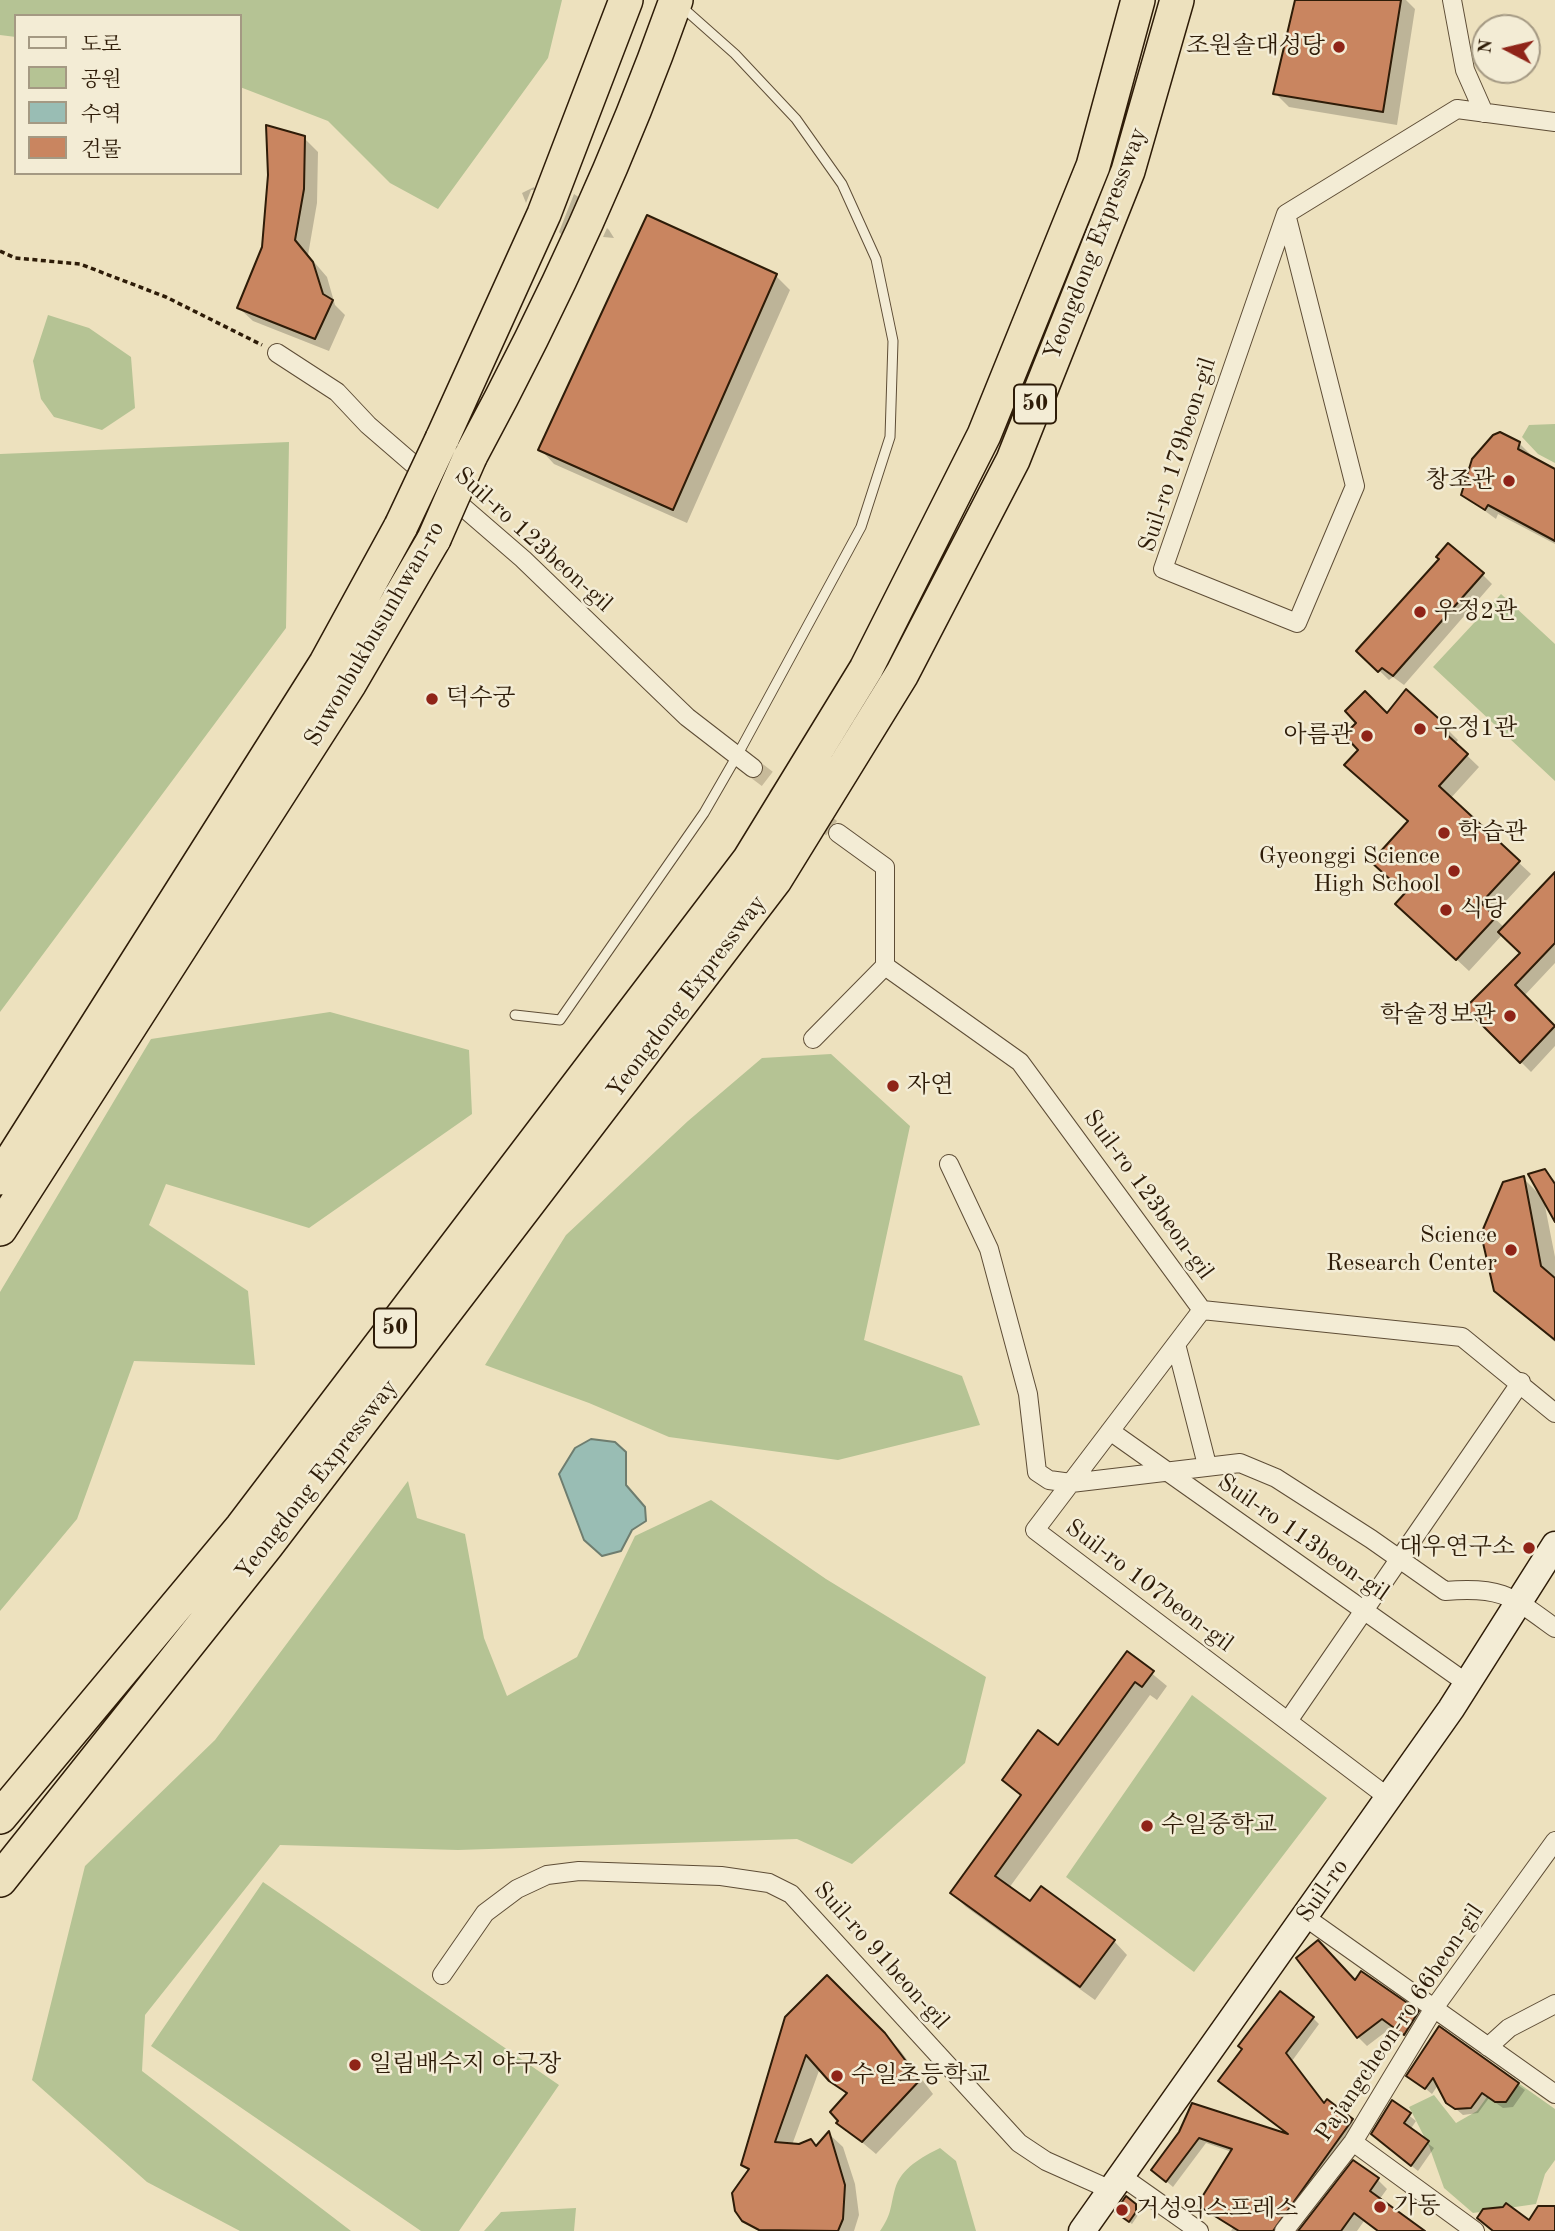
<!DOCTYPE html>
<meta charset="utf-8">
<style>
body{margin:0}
#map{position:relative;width:1555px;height:2231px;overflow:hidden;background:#ede1be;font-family:"Old Standard TT","Noto Serif KR",serif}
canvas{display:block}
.legend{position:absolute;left:14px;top:14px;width:228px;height:161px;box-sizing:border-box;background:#f3ecd5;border:2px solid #a49983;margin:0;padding:9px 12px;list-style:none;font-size:21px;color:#2e1c08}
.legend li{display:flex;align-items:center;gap:14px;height:35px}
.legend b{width:35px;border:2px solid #a49983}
.north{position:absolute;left:1471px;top:14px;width:70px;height:70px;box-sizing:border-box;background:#f3ecd5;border:2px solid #a49983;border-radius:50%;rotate:277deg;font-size:19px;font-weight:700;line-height:28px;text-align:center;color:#2e1c08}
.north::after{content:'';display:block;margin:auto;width:24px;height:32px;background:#8f2418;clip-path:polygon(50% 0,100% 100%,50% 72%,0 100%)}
</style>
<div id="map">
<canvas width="1555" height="2231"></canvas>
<ul class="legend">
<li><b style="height:9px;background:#f3ecd5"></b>도로</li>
<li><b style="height:19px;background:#b5c394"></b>공원</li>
<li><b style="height:19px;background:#99bdb4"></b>수역</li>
<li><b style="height:19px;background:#c98560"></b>건물</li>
</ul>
<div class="north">N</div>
</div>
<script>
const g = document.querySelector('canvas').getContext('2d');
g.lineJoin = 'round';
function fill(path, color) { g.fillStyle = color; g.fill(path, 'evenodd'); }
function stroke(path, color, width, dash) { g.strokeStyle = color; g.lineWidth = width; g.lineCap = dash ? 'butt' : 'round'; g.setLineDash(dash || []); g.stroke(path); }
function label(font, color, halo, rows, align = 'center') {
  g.font = font + ' "Old Standard TT","Noto Serif KR",serif'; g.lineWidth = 5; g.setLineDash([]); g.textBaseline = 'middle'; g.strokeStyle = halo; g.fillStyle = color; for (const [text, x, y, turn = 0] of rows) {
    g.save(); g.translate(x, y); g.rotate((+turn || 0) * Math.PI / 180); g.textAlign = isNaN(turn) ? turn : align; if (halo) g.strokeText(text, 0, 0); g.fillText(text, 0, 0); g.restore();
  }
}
fill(new Path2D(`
 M 0,0 L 562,0 L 548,58 L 438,209 L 390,183 L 328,121 L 240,87 L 240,16 L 16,16 L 16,37 L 0,35 Z
 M 48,315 L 89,328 L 131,357 L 135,408 L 102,430 L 54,417 L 41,399 L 33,361 Z
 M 1555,424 L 1555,463 L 1538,454 L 1522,437 L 1529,425 Z
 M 289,442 L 286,628 L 0,1012 L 0,454 Z
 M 1501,594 L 1555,644 L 1555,781 L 1433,667 Z
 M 330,1012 L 469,1050 L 472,1114 L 309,1228 L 166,1184 L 149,1225 L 248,1291 L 255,1365 L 134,1361 L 77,1519 L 0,1611 L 0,1292 L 151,1039 Z
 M 831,1054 L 910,1126 L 864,1340 L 962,1376 L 980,1425 L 838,1460 L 669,1437 L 589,1403 L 485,1365 L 566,1235 L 688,1121 L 762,1058 Z
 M 408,1481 L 417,1518 L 465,1534 L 484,1638 L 507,1696 L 577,1657 L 635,1536 L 711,1500 L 826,1579 L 986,1677 L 965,1763 L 852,1864 L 797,1839 L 458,1850 L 280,1845 L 145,2015 L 142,2071 L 351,2231 L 240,2231 L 147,2182 L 32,2080 L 85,1866 L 215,1740 Z
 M 1192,1695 L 1327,1798 L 1194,1972 L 1066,1877 Z
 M 263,1882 L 559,2085 L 459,2231 L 421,2231 L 151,2046 Z
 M 1504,2073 L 1555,2109 L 1555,2160 L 1545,2174 L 1536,2204 L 1473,2213 L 1444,2188 L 1429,2146 L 1409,2107 L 1434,2095 L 1456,2123 L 1477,2111 Z
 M 940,2148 L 956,2161 L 976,2231 L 880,2231 C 892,2214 890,2207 895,2189 C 901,2168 922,2157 940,2148 Z
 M 576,2208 L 574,2231 L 484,2231 L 501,2212 Z`), '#b5c394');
const water = new Path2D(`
 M 591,1439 L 615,1442 L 626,1452 L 626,1485 L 645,1507 L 646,1521 L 632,1530 L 621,1551 L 602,1556 L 584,1540 L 559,1474 L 575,1448 Z`);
fill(water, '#99bdb4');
stroke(water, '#6e7d6f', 2);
fill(new Path2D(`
 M 1297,0 L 1406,0 L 1415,9 L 1397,125 L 1289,107 L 1275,93 Z
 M 304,138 L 318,152 L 317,203 L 308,255 L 327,277 L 335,305 L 345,315 L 329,351 L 253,321 L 239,308 L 264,247 L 269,175 Z
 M 534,187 L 536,190 L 529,208 L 534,190 L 531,190 L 526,203 L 522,193 Z
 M 574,194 L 580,198 L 563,236 L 559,232 Z
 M 648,217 L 776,276 L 790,290 L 687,523 L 554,464 L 541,450 Z
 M 607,228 L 609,230 L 614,238 L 603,237 Z
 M 1519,443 L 1530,454 L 1528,456 L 1555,471 L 1555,544 L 1498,514 L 1496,519 L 1463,495 Z
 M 1482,574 L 1492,584 L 1404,685 L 1393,677 L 1389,680 L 1359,651 Z
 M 1387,716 L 1447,729 L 1458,740 L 1455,744 L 1479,767 L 1450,799 L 1531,874 L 1492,916 L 1505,928 L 1555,875 L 1555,963 L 1524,996 L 1555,1026 L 1555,1046 L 1531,1072 L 1467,1008 L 1522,953 L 1503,934 L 1469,971 L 1409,915 L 1407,894 L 1410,822 L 1346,765 Z
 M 1545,1171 L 1555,1181 L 1555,1219 L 1544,1201 L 1555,1257 L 1555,1342 L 1495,1290 L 1523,1178 L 1540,1195 Z
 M 1127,1653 L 1167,1686 L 1157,1700 L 1150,1695 L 1009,1888 L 1030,1904 L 1114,1941 L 1127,1955 L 1095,2000 L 966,1907 L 952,1893 L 1022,1797 L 1004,1780 L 1058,1748 Z
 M 827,1977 L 899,2049 L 933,2094 L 876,2154 L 839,2123 L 847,2095 L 820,2068 L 792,2145 L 817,2147 L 829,2134 L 843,2147 L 855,2184 L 859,2215 L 854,2231 L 765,2231 L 743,2219 L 750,2172 L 743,2165 Z
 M 1355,1982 L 1418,2013 L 1426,2022 L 1414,2043 L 1392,2027 L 1367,2046 L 1358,2037 Z
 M 1313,2018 L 1319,2024 L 1292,2061 L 1325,2105 L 1327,2102 L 1359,2127 L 1277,2231 L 1231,2231 L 1233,2228 L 1199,2205 L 1232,2152 L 1206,2143 L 1173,2187 L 1160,2176 L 1181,2133 L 1291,2137 L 1227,2087 Z
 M 1437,2028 L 1525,2090 L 1513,2107 L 1503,2108 L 1489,2098 L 1478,2113 L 1463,2115 L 1448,2102 L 1438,2085 L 1432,2094 L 1409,2075 Z
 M 1392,2102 L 1416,2121 L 1410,2130 L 1434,2148 L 1418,2171 L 1380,2141 Z
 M 1378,2180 L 1387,2189 L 1379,2200 L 1422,2231 L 1377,2231 L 1364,2221 L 1357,2231 L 1301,2231 Z
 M 1135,2205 L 1138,2215 L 1132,2224 L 1120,2214 Z`), '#0003');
const building = new Path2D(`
 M 1295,0 L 1401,0 L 1383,112 L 1273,94 Z
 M 266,125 L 305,136 L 304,189 L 295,240 L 313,262 L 323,294 L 333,300 L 315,339 L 237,308 L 262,247 L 268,175 Z
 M 647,215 L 777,274 L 673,510 L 538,450 Z
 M 1500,432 L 1520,442 L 1518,449 L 1555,469 L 1555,541 L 1488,505 L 1485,510 L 1461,495 L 1472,459 L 1493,435 Z
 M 1448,543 L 1484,573 L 1393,676 L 1382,668 L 1378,672 L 1356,651 L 1439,559 L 1436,557 Z
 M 1406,689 L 1448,727 L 1444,732 L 1468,754 L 1439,786 L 1520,861 L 1481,903 L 1496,917 L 1456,960 L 1395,904 L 1405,893 L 1371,862 L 1408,821 L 1344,765 L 1358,750 L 1344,735 L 1356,723 L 1345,711 L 1365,691 L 1387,713 Z
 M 1555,872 L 1555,943 L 1515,985 L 1555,1026 L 1520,1063 L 1465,1008 L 1520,953 L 1498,932 Z
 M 1545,1169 L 1555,1184 L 1555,1222 L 1528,1174 Z
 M 1524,1176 L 1541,1266 L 1555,1278 L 1555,1340 L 1494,1291 L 1481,1234 L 1503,1182 Z
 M 1127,1651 L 1154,1671 L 1142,1687 L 1135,1682 L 995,1876 L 1030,1901 L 1041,1886 L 1115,1940 L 1080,1987 L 950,1893 L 1021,1795 L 1002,1780 L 1038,1730 L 1058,1745 Z
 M 1318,1940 L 1355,1980 L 1361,1971 L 1419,2011 L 1404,2035 L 1382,2019 L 1357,2038 L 1296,1958 Z
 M 827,1975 L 885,2033 L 920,2080 L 862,2142 L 836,2123 L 838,2121 L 830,2112 L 847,2093 L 829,2081 L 806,2055 L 775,2142 L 799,2144 L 811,2139 L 816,2146 L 829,2131 L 845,2185 L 843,2219 L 838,2231 L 759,2230 L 742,2221 L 735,2211 L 732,2193 L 749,2169 L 741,2165 L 785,2017 Z
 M 1280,1991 L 1314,2017 L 1286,2053 L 1324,2103 L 1327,2099 L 1353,2119 L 1273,2231 L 1239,2231 L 1197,2205 L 1232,2149 L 1199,2138 L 1166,2182 L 1151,2170 L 1179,2132 L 1192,2103 L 1288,2134 L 1218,2081 L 1242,2049 L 1238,2046 Z
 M 1439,2026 L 1519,2083 L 1506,2102 L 1495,2102 L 1482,2093 L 1471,2108 L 1455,2109 L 1446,2103 L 1433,2078 L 1425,2089 L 1406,2076 Z
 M 1392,2100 L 1411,2113 L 1404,2123 L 1429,2141 L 1411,2166 L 1371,2134 Z
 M 1353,2160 L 1379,2178 L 1370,2191 L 1425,2231 L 1378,2231 L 1354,2213 L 1341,2231 L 1298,2231 Z
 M 1126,2196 L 1136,2204 L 1136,2212 L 1129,2222 L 1115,2212 Z
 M 1506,2203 L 1529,2220 L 1538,2206 L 1555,2206 L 1555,2231 L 1493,2231 L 1477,2218 L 1483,2209 L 1503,2207 Z`);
fill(building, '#c98560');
stroke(building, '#2e1c08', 2);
stroke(new Path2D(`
 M 753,768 L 838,833`), '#c7ba9a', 18, [18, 9]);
const lane = new Path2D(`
 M 515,1015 L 560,1020 L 704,813 L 738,754 L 861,527 L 890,437 L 893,341 L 876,259 L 842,184 L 796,119 L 735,54 L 682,7`);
const street = new Path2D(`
 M 1452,0 L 1465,70 L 1484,113
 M 1286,214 L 1355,486 L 1297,623 L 1163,569 L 1286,214 L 1457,109 L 1555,122
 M 277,353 L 337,392 L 368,425 L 523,559 L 687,717 L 753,768
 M 838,833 L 885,867 L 885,966 L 1020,1062 L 1202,1310 L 1462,1337 L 1555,1413
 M 813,1039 L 885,966
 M 949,1164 L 989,1249 L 1028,1394 L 1037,1472 L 1049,1480 L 1071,1483 L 1240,1463 L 1276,1478 L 1371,1539 L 1445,1591 C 1501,1586 1511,1596 1555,1628
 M 1202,1310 L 1035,1530 L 1389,1798
 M 1176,1344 L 1207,1465
 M 1110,1431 L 1468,1684
 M 1288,1721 L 1521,1382
 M 1305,1917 L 1555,2094
 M 442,1975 L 485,1913 L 517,1889 L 547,1875 L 579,1871 L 721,1876 L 769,1883 L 791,1894 L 1019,2143 L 1046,2161 L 1111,2190
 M 1488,2047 L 1509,2028 L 1555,2004
 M 1353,2142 L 1475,2231
 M 1121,2176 L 1199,2231
 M 1284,2231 L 1353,2142 L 1434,2008 L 1555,1841`);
const secondary = new Path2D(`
 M 1082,2231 L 1451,1709 L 1555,1545`);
const highway = new Path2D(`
 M 442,439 L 544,214 L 626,0
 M 470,457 C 550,309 620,159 676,0
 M 0,1178 L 326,663 L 401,526
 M 0,1229 L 350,683 L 434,539
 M 0,1817 L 242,1527 L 749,860 L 866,669 L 984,435 L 1093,166 L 1138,0
 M 0,1880 L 267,1545 L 775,880 L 902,674 L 1013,460 L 1128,171 L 1177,0`);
stroke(lane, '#5e4d36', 11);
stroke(street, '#5e4d36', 20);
stroke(secondary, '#2e1c08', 29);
stroke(highway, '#2e1c08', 36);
stroke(new Path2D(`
 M 0,251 L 15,258 L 80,264 L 166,297 L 262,345`), '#2e1c08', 3.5, [5, 3.5]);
stroke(lane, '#f3ecd5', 9);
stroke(street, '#f3ecd5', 18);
stroke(secondary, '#f3ecd5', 26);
stroke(highway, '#ede1be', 33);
const highwayBridge = new Path2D(`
 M 401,526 L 442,439
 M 434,539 L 470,457`);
stroke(highwayBridge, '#2e1c08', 36, []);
stroke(highwayBridge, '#ede1be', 33);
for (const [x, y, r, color] of [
 [1339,47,7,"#8f2418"],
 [1509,481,7,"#8f2418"],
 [1420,612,7,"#8f2418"],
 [432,699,7,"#8f2418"],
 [1420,729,7,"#8f2418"],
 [1367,736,7,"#8f2418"],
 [1444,833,7,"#8f2418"],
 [1454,871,7,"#8f2418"],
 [1446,910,7,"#8f2418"],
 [1510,1016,7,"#8f2418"],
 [893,1086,7,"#8f2418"],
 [1511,1250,7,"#8f2418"],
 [1529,1548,7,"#8f2418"],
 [1147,1826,7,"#8f2418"],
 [355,2065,7,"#8f2418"],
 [837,2076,7,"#8f2418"],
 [1380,2207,7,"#8f2418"],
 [1122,2210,7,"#8f2418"]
]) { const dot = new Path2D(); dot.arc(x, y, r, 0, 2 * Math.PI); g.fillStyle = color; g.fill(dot); stroke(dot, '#f3ecd5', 2.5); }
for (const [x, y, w] of [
 [1035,404,42],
 [395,1328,42]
]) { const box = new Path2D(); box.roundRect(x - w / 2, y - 19.5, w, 39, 5); g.fillStyle = '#f3ecd5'; g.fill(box); stroke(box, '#2e1c08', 2); }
label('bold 23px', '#2e1c08', null, [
 ["50",1035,404],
 ["50",395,1328]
]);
label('24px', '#2e1c08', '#f3ecd5', [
 ["조원솔대성당",1325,47,"right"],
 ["창조관",1495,481,"right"],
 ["우정2관",1434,612],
 ["덕수궁",446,699],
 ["우정1관",1434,729],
 ["아름관",1353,736,"right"],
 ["학습관",1458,833],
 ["Gyeonggi Science",1440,857,"right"],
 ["High School",1440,885,"right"],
 ["식당",1460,910],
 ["학술정보관",1496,1016,"right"],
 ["자연",907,1086],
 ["Science",1497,1236,"right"],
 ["Research Center",1497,1264,"right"],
 ["대우연구소",1515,1548,"right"],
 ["수일중학교",1161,1826],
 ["일림배수지 야구장",369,2065],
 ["수일초등학교",851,2076],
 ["가동",1394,2207],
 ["거성익스프레스",1136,2210]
], 'left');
label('24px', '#2e1c08', '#f3ecd5', [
 ["Yeongdong Expressway",1096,244,-69],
 ["Suil-ro 179beon-gil",1178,455,-72],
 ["Suil-ro 123beon-gil",533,540,42],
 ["Suwonbukbusunhwan-ro",375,634,-60],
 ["Yeongdong Expressway",687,997,-53],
 ["Suil-ro 123beon-gil",1148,1195,54],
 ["Yeongdong Expressway",317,1480,-52],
 ["Suil-ro 113beon-gil",1303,1538,35],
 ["Suil-ro 107beon-gil",1149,1586,37],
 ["Suil-ro",1323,1891,-55],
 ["Suil-ro 91beon-gil",881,1956,48],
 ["Pajangcheon-ro 66beon-gil",1400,2023,-56]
]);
</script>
